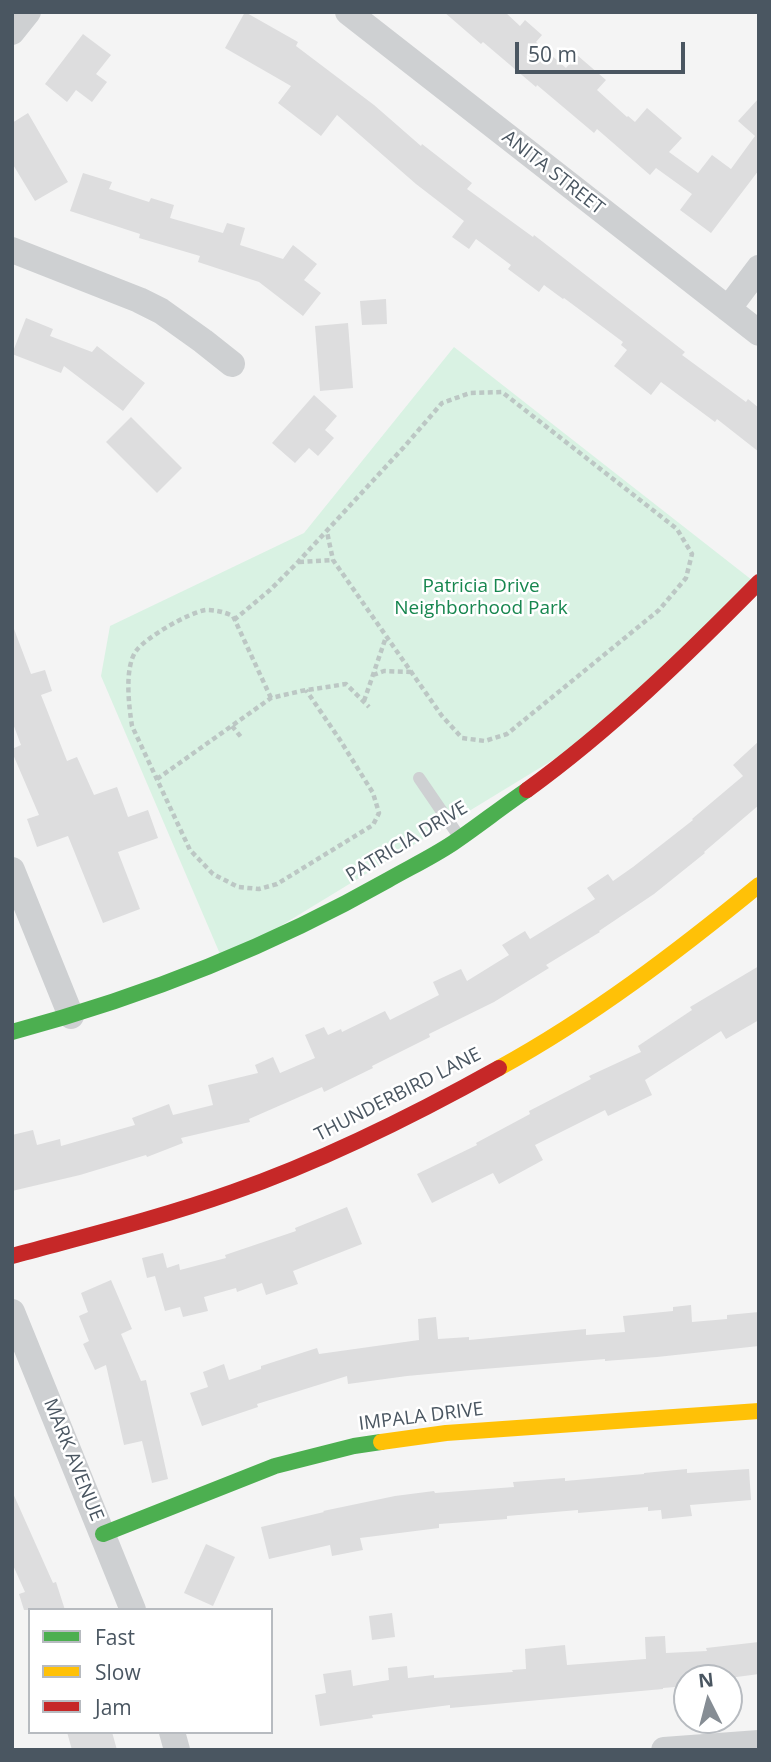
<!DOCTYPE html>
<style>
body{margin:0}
#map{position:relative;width:771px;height:1762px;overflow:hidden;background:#f4f4f4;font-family:"Open Sans",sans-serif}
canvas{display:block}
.frame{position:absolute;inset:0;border:14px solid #4a5661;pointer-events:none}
.legend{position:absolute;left:28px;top:1608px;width:245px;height:126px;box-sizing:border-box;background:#fff;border:2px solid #b7bbc0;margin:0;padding:9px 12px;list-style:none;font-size:21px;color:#4a5661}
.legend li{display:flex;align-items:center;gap:14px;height:35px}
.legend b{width:35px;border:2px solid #b7bbc0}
.north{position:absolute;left:673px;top:1664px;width:70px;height:70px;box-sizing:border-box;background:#fff;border:2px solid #b7bbc0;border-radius:50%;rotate:354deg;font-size:19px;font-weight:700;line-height:28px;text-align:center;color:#4a5661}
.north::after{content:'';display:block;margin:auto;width:24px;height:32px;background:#868d94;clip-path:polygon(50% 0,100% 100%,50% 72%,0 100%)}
.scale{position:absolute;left:515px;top:42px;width:170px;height:32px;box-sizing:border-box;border:4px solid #4a5661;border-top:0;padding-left:9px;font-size:21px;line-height:24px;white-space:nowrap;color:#4a5661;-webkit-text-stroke:5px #fff;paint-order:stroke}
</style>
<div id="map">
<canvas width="771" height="1762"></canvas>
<div class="frame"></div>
<ul class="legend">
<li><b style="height:9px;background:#4caf50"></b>Fast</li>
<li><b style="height:9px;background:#ffc107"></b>Slow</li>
<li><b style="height:9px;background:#c62828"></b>Jam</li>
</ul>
<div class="north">N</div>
<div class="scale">50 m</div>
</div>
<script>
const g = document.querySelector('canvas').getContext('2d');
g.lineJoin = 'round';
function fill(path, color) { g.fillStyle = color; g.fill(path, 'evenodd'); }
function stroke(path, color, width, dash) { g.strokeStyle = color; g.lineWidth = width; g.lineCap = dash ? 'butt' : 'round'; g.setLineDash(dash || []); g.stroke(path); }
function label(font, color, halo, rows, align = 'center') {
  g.font = font + ' "Open Sans",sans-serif'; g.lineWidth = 5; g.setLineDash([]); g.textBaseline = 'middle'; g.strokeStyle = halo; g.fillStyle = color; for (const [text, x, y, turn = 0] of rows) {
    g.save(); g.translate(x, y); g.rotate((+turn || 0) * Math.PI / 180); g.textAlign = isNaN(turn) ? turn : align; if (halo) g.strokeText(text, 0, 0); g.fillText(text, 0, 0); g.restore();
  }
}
fill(new Path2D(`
 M 454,347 L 757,584 L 607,727 L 223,961 L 101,676 L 110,626 L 304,533 Z`), '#d9f2e3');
fill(new Path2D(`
 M 245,12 L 298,42 L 296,46 L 374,105 L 421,146 L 422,144 L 472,183 L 467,189 L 533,237 L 534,235 L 583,273 L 685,352 L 682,355 L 746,402 L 748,399 L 759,408 L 759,452 L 717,419 L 715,422 L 661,382 L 651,395 L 614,366 L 627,350 L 621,345 L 623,342 L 564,298 L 563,299 L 544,285 L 539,292 L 508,269 L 511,265 L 476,239 L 469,249 L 452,237 L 464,221 L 416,184 L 337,115 L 321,136 L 278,103 L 291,86 L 225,48 Z
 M 444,12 L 505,12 L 520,26 L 525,20 L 542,35 L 536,42 L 566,68 L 577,55 L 606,80 L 597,90 L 627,117 L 628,116 L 635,122 L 647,108 L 682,138 L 669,152 L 698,173 L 712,155 L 731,169 L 755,136 L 738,121 L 759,98 L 759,170 L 711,233 L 680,210 L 692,194 L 656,168 L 650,175 L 597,129 L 594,133 L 537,85 L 536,87 L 483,42 L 481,44 Z
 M 83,34 L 111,55 L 96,74 L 107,82 L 92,102 L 76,90 L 67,102 L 45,84 Z
 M 28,113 L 68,182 L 35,201 L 12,163 L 12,123 Z
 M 83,173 L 112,182 L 109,189 L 149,202 L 151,198 L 174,205 L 170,218 L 223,233 L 227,223 L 245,228 L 240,245 L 283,259 L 293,245 L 317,264 L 304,280 L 321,293 L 303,316 L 259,282 L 198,262 L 200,256 L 139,238 L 140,234 L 70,211 Z
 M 386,299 L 387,324 L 362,325 L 360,301 Z
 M 26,318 L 53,329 L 50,336 L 92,352 L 97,346 L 145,383 L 123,411 L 64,366 L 61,373 L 12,354 Z
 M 348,323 L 353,388 L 320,391 L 315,326 Z
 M 314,395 L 337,416 L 325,430 L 334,438 L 318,456 L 309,448 L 295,463 L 272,443 Z
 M 131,417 L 182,468 L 157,493 L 106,442 Z
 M 12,629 L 14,629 L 31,674 L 45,670 L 52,691 L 41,695 L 67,761 L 77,757 L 94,795 L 117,787 L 128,817 L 148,810 L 158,838 L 118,852 L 140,909 L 103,923 L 68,836 L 37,847 L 27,819 L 39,815 L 12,752 L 12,749 L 21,745 L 12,721 Z
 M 759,741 L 759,805 L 704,852 L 705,853 L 654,894 L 599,931 L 600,932 L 546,965 L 549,968 L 494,1002 L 429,1034 L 430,1037 L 372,1066 L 373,1068 L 324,1092 L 322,1087 L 249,1119 L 250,1122 L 181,1138 L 183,1143 L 147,1157 L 146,1155 L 80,1175 L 12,1191 L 12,1135 L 33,1130 L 37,1145 L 60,1139 L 61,1146 L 135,1125 L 132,1118 L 169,1104 L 173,1115 L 213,1105 L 208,1085 L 258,1073 L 255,1065 L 273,1057 L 280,1073 L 315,1058 L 305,1035 L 324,1027 L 328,1035 L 341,1029 L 342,1032 L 385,1011 L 390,1020 L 439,995 L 433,982 L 461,969 L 467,981 L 509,955 L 502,945 L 525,931 L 530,939 L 595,899 L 587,888 L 608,874 L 613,881 L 633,867 L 693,820 L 692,819 L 743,776 L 733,765 Z
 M 759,966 L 759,1020 L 726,1039 L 721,1031 L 645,1080 L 652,1095 L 608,1116 L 605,1110 L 535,1145 L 543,1160 L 499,1184 L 493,1173 L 432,1203 L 417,1174 L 477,1145 L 476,1143 L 530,1114 L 529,1111 L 591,1079 L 589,1076 L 641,1052 L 638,1046 L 692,1010 L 690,1007 Z
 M 347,1207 L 362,1244 L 293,1271 L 298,1284 L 266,1295 L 262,1283 L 237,1292 L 236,1288 L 204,1297 L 208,1311 L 183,1317 L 180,1307 L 165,1311 L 155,1276 L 147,1278 L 142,1258 L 163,1253 L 167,1268 L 179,1264 L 180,1270 L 226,1258 L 225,1255 L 296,1231 L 295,1228 Z
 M 111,1280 L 132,1329 L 121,1334 L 141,1381 L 146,1380 L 168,1479 L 152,1483 L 142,1441 L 124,1445 L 106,1365 L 95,1370 L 83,1344 L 89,1341 L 79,1316 L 88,1312 L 81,1293 Z
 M 691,1305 L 692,1322 L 727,1319 L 727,1315 L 759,1312 L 759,1346 L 657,1357 L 605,1361 L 605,1359 L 471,1370 L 407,1376 L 348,1384 L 347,1376 L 257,1404 L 258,1407 L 202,1426 L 190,1393 L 208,1387 L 203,1372 L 224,1364 L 229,1380 L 261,1369 L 261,1366 L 317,1348 L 319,1354 L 419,1340 L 418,1319 L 436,1317 L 438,1339 L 469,1337 L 469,1340 L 586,1329 L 586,1335 L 625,1332 L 623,1316 L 673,1311 L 673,1307 Z
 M 687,1469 L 687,1473 L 749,1469 L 751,1500 L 690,1505 L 692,1516 L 662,1519 L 661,1510 L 648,1511 L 648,1507 L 578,1513 L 578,1510 L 507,1516 L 507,1519 L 439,1524 L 439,1528 L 360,1538 L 363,1550 L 332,1556 L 330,1545 L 269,1559 L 261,1527 L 324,1512 L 323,1511 L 395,1496 L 434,1491 L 435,1493 L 514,1487 L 513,1482 L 565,1478 L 565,1481 L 644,1474 L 644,1473 Z
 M 12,1491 L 53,1583 L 56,1582 L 65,1610 L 24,1610 L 19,1594 L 25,1592 L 12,1563 Z
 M 206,1544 L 235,1557 L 213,1606 L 184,1593 Z
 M 392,1613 L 395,1637 L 372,1640 L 369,1616 Z
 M 665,1636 L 666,1653 L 707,1651 L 706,1648 L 759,1642 L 759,1674 L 729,1678 L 687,1678 L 687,1686 L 663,1688 L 663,1689 L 450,1708 L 450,1705 L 372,1715 L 373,1718 L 320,1726 L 315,1695 L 326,1693 L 323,1674 L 351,1670 L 353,1686 L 389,1680 L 388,1668 L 407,1666 L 408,1678 L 434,1675 L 434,1678 L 513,1672 L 512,1670 L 526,1669 L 525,1649 L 565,1645 L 567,1665 L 646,1659 L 645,1637 Z
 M 67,1732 L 112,1732 L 117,1750 L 72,1750 Z`), '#ddddde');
stroke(new Path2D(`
 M 299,562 L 333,560
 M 234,620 L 270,590 L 298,562 L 404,447 L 442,403 L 470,393 L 502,392 L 677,529 L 692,554 L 686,578 L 659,610 L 507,734 L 485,741 L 462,738 L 442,716 L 333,560 L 327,532
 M 373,675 L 384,671 L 411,672
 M 271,698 L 233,616 C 224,612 216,610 206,610 C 190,612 146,637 136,651 C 124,668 129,707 132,726 L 190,850 L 213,874 L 238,887 L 259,889 L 277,884 L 373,825 L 379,813 L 373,793 L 340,740 L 306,690
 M 364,701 L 386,637
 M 232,726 L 241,737
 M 157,779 L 271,698 L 301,691 L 346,684 L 369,707`), '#bcc7c4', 4.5, [5, 3.5]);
stroke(new Path2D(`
 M 419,778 L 458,835`), '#ced0d2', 12);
stroke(new Path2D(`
 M 348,12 L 759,333
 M 12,32 L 28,12
 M 12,250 L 139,300 L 161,311 L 203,341 L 232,364
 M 728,309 L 759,268
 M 12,870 L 71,1016
 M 12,1312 L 133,1610
 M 172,1732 L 177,1750
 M 664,1750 L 759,1743`), '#ced0d2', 26);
stroke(new Path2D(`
 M 12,1032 C 142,997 270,947 388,880 C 409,868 432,857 453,843 C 478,826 502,807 527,790
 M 103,1534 L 275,1466 L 354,1446 L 381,1442`), '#4caf50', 16);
stroke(new Path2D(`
 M 499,1068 C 592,1017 677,952 759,885
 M 381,1442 L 446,1433 L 759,1411`), '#ffc107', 16);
stroke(new Path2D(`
 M 527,790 C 611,729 686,656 759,582
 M 12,1256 C 86,1236 160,1218 233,1192 C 325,1160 413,1116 499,1068`), '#c62828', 16);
label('19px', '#4a5661', '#fff', [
 ["ANITA STREET",553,173,38],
 ["PATRICIA DRIVE",407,842,-31],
 ["THUNDERBIRD LANE",398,1095,-27],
 ["IMPALA DRIVE",421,1417,-7],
 ["MARK AVENUE",73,1460,68]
]);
label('19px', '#17864f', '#fff', [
 ["Patricia Drive",481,587],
 ["Neighborhood Park",481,609]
]);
</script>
